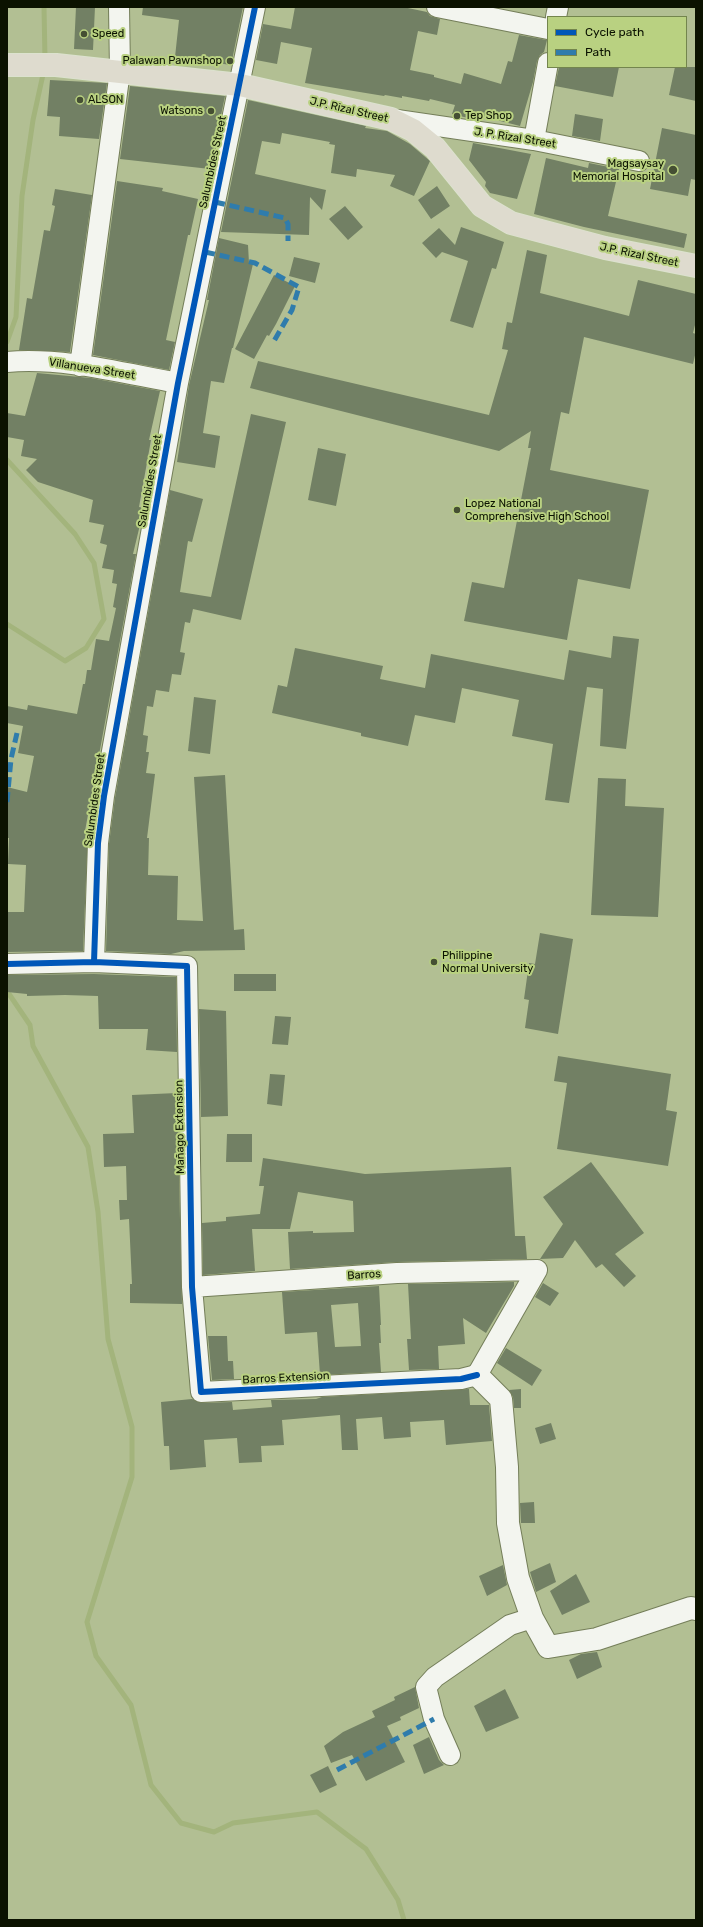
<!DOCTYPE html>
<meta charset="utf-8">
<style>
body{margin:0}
#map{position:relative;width:703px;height:1927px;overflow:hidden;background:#b2bf93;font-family:Rubik,sans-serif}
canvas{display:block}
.frame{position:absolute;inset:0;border:8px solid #0b1200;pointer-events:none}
.legend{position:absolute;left:547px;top:16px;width:140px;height:52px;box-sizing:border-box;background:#b9d181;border:1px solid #73854d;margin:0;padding:5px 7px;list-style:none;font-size:12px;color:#0b1200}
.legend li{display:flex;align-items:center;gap:8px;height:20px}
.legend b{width:20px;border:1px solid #73854d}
</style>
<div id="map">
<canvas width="703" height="1927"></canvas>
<div class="frame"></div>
<ul class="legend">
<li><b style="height:5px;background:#0057b8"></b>Cycle path</li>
<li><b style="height:5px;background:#2f7cac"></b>Path</li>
</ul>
</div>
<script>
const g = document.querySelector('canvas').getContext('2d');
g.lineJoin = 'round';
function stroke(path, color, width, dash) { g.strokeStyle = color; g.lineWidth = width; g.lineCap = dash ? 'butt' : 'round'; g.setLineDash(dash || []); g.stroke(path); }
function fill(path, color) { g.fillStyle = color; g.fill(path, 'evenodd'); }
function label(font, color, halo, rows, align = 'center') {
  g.font = font + ' Rubik,sans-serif'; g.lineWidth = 4; g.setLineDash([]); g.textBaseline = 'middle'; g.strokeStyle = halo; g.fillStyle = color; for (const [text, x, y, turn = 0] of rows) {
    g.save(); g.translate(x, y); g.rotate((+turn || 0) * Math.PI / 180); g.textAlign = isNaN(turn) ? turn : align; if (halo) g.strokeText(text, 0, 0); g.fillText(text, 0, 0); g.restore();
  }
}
stroke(new Path2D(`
 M 44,7 L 45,60
 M 7,342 L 16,317 L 22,196 L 33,120 L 44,70
 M 7,460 L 75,534 L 94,563 L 104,619 L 86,648 L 65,661 L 7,624
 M 7,994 L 9,994 L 30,1025 L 33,1046 L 88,1147 L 98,1212 L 108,1339 L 132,1427 L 132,1477 L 87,1622 L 96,1656 L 131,1705 L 151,1785 L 181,1823 L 214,1832 L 233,1823 L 317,1812 L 366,1849 L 398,1900 L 404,1920`), '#a3b47c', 5);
fill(new Path2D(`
 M 76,7 L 95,7 L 93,50 L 74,49 Z
 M 143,7 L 243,7 L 231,65 L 175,57 L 179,20 L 142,15 Z
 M 295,7 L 403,7 L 427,12 L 430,16 L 440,19 L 437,35 L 418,31 L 410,70 L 434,75 L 434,77 L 461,84 L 464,73 L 501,84 L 508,61 L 512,62 L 519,35 L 547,40 L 544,52 L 540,55 L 537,61 L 533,82 L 520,126 L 469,113 L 468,118 L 452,114 L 455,105 L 430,99 L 429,101 L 402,96 L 402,98 L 385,95 L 384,96 L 305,83 L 312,48 L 281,42 L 277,64 L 256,60 L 263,24 L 291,29 Z
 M 559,67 L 619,67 L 613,97 L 555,86 Z
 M 675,67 L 696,67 L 696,101 L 669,95 Z
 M 50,80 L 107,83 L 99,139 L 59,136 L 60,117 L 47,116 Z
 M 130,86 L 225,96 L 210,169 L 120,159 Z
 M 248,100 L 366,126 L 365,128 L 387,131 L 410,144 L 430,161 L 414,196 L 390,186 L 395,175 L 357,169 L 356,177 L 331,173 L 335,145 L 329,144 L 330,142 L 282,133 L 280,144 L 262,141 L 255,174 L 326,190 L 322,210 L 310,197 L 309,235 L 221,232 Z
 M 575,114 L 603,119 L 600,141 L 572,136 Z
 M 662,128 L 696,135 L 696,180 L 691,179 L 688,196 L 650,189 Z
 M 473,143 L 531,154 L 517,199 L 490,193 L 485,186 L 486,182 L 469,160 Z
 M 546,158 L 588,168 L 589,163 L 619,169 L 608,216 L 687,234 L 684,248 L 584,227 L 534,214 Z
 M 117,181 L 163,188 L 162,191 L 198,199 L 190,235 L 188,235 L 166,340 L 175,342 L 169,370 L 93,355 Z
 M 437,186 L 450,206 L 431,219 L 418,200 Z
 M 55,189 L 92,195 L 70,352 L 19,350 L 27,298 L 32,299 L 44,230 L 50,231 L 55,206 L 52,205 Z
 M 345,206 L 363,227 L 348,240 L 329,219 Z
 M 461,227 L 504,242 L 496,269 L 492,268 L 473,328 L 450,321 L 468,261 L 442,252 L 436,258 L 422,243 L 439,228 L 455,245 Z
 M 219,238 L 248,245 L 249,263 L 253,264 L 233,348 L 232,348 L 224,383 L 211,381 L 203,433 L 220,436 L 215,468 L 177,462 L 189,385 L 209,300 L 207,300 Z
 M 527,250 L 547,255 L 540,293 L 629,316 L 638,280 L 696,294 L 696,321 L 693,333 L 696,334 L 696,351 L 693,364 L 584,337 L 569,414 L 561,412 L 550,470 L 649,490 L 630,589 L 578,579 L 567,640 L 464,621 L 472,582 L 504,588 L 531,448 L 528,448 L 531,431 L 499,451 L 250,388 L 258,361 L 489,415 L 508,350 L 502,349 L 507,322 L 512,323 Z
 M 294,257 L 320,263 L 315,283 L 289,276 Z
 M 274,275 L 295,286 L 276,324 L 269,336 L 267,335 L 254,359 L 235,349 Z
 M 37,373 L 91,378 L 160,391 L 149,440 L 151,440 L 146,468 L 139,507 L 144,508 L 133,554 L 136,554 L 85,831 L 88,831 L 83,951 L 7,952 L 7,912 L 24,912 L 26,865 L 8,864 L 9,838 L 7,838 L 7,787 L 27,792 L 34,756 L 18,753 L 23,726 L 7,723 L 7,706 L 27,710 L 28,705 L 77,714 L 83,684 L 85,684 L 87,670 L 91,670 L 96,639 L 109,641 L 116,608 L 113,607 L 117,584 L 112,583 L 114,570 L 102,568 L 107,545 L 100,543 L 104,525 L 89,522 L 93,500 L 38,482 L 26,470 L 37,459 L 21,456 L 24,440 L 7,437 L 7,413 L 25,416 Z
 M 251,414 L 286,422 L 241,620 L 193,609 L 190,623 L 185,622 L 180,652 L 185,653 L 181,675 L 172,674 L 169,692 L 156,690 L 153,707 L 147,706 L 143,735 L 148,736 L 146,752 L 149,752 L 146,773 L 155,774 L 147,838 L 149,838 L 148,875 L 178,876 L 177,920 L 203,921 L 194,777 L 225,775 L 234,930 L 244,929 L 245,950 L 184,951 L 171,954 L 106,951 L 109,844 L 115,798 L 170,490 L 203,499 L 192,542 L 188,541 L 180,592 L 211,597 Z
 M 318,448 L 346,454 L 336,506 L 308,500 Z
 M 613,636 L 639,639 L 626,749 L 600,746 L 603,689 L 587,687 L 569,803 L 545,800 L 553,744 L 512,736 L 519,700 L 462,688 L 455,723 L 415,715 L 408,746 L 361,736 L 361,733 L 272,713 L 278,685 L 287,687 L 295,648 L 383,666 L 380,679 L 425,688 L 431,654 L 564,680 L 569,650 L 611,658 Z
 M 194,697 L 216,700 L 210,754 L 188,751 Z
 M 598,778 L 626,779 L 625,806 L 664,808 L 658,917 L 591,915 Z
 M 540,933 L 573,939 L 558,1034 L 525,1028 L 529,1000 L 524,999 L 529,963 L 535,964 Z
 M 94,974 L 176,977 L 177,1052 L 146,1050 L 148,1029 L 99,1029 L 98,996 L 65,995 L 27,996 L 27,994 L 7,992 L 7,975 Z
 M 234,974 L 276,974 L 276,991 L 234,991 Z
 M 199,1009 L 226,1011 L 228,1116 L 201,1117 Z
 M 275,1016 L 291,1017 L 288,1045 L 272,1044 Z
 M 558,1056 L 671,1074 L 666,1110 L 677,1112 L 668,1166 L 557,1149 L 567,1083 L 554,1081 Z
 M 270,1074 L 285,1075 L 282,1106 L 267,1104 Z
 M 177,1093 L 182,1304 L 130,1303 L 130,1284 L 132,1284 L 129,1219 L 120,1220 L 119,1200 L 127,1200 L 126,1166 L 104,1167 L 103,1134 L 134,1133 L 132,1095 Z
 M 227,1134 L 252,1134 L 252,1162 L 226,1162 Z
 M 263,1158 L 365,1174 L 511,1167 L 515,1236 L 525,1236 L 527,1259 L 397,1262 L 290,1269 L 288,1232 L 313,1231 L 313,1233 L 354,1232 L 353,1201 L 298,1192 L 290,1229 L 252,1229 L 255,1271 L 203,1275 L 202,1223 L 226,1221 L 226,1217 L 260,1214 L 264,1186 L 259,1186 Z
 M 591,1162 L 644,1233 L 615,1254 L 636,1276 L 624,1287 L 602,1264 L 596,1268 L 575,1240 L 563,1258 L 540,1259 L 563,1224 L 543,1197 Z
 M 514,1282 L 514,1286 L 486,1333 L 463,1318 L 465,1344 L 438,1346 L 439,1369 L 409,1370 L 407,1339 L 411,1339 L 408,1284 Z
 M 543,1283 L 559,1293 L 550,1306 L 535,1297 Z
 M 379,1286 L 381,1325 L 380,1325 L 381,1343 L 379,1343 L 381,1372 L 320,1375 L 317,1332 L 285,1334 L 282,1292 ZM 358,1303 L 361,1346 L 335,1347 L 331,1305 Z
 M 208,1336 L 227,1336 L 228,1361 L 233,1361 L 234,1379 L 212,1380 Z
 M 506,1348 L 542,1370 L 532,1386 L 497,1363 Z
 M 469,1389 L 470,1405 L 489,1405 L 492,1441 L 446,1445 L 444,1420 L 410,1422 L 411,1437 L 384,1439 L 382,1417 L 356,1419 L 358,1450 L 342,1450 L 340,1415 L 282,1420 L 284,1445 L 261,1446 L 262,1462 L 239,1463 L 237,1438 L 204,1440 L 206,1467 L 170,1470 L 169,1446 L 164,1446 L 161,1402 L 192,1399 L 202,1403 L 232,1402 L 233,1410 L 272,1407 L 271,1400 L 316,1399 L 322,1397 Z
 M 521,1389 L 521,1408 L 514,1408 L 513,1397 L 509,1390 Z
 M 551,1423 L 556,1439 L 540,1444 L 535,1428 Z
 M 534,1502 L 535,1523 L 521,1523 L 520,1503 Z
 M 550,1563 L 556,1582 L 536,1592 L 530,1572 Z
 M 503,1565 L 507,1585 L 487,1596 L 479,1576 Z
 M 576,1574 L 590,1602 L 562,1615 L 550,1591 Z
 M 597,1652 L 602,1667 L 577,1679 L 569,1660 L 581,1654 Z
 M 415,1687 L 419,1708 L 400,1717 L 401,1720 L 387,1726 L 405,1762 L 366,1781 L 352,1755 L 331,1763 L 324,1746 L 343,1732 L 375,1717 L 372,1711 L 395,1700 L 394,1697 Z
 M 505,1689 L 519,1718 L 486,1732 L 474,1706 Z
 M 429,1737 L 439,1760 L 444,1765 L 424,1774 L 413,1745 Z
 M 328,1766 L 337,1785 L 320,1793 L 310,1775 Z`), '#728064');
const minor = new Path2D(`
 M 437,7 L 548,29
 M 556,17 L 558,7
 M 397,120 L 534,140 L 639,161
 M 534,140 L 548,63
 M 7,362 C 63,357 122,373 178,383
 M 80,366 L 120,71 L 119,7
 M 94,962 L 98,843 L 104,796 L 178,383 L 255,7
 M 7,964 L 94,962 L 187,966 L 192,1287 L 201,1392 L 461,1379 L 477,1375 L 537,1270
 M 192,1287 L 397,1273 L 537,1270
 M 450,1755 L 434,1719 L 426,1687 L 435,1677 L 510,1625 L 532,1618`);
const tertiary = new Path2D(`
 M 477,1375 L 501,1399 L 507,1467 L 508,1523 L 518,1578 L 532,1618 L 548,1647 L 597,1639 L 691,1608 L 696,1609`);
const primary = new Path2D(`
 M 7,65 L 56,65 L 240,85 L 391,119 L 413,130 L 435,148 L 482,206 L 511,223 L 605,248 L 696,266`);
stroke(minor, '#747e59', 22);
stroke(tertiary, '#747e59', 24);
stroke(primary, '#dce2ce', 24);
stroke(minor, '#f3f5ef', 20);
stroke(tertiary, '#f3f5ef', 22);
stroke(primary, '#dedbce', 22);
stroke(new Path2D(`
 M 215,202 L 285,218 L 288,224 L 288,241
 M 205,252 L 255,263 L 299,287 L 292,310 L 274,341
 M 7,802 L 11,759 L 17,733
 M 337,1770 L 434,1719`), '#2f7cac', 5, [10, 5]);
stroke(new Path2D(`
 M 94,962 L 98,843 L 104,796 L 178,383 L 255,7
 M 7,964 L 94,962 L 187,966 L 192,1287 L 201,1392 L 461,1379 L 477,1375`), '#0057b8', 6);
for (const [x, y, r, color] of [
 [84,34,4,"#454f33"],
 [230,61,4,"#454f33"],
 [80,100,4,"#454f33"],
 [211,111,4,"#454f33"],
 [457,116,4,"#454f33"],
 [673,170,5,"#454f33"],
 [457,510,4,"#454f33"],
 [434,962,4,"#454f33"]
]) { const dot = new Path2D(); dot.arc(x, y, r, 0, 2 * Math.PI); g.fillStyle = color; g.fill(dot); stroke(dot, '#b9d181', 1.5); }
label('11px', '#0b1200', '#b9d181', [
 ["Speed",92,34],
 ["Palawan Pawnshop",222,61,"right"],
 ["ALSON",88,100],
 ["Watsons",203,111,"right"],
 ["Tep Shop",465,116],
 ["Magsaysay",664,164,"right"],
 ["Memorial Hospital",664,177,"right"],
 ["Lopez National",465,504],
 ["Comprehensive High School",465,517],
 ["Philippine",442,956],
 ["Normal University",442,969]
], 'left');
label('11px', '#0b1200', '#b9d181', [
 ["J.P. Rizal Street",349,110,13],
 ["J. P. Rizal Street",515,138,9],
 ["Salumbides Street",213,162,-78],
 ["J.P. Rizal Street",639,255,12],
 ["Villanueva Street",92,369,9],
 ["Salumbides Street",150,481,-80],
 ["Salumbides Street",95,800,-82],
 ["Mañago Extension",180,1127,-91],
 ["Barros",364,1275,-4],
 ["Barros Extension",286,1378,-3]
]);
</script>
